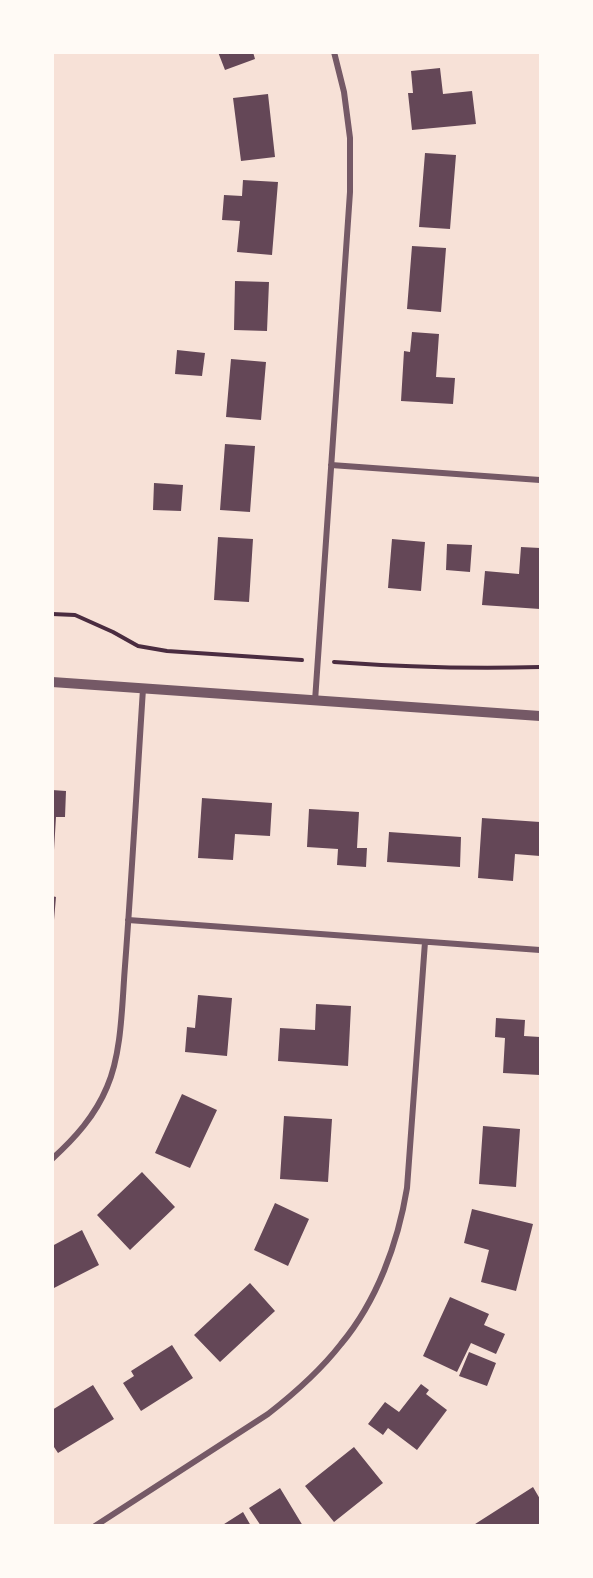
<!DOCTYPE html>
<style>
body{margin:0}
#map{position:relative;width:593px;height:1578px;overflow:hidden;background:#f7e1d7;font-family:"Times New Roman",serif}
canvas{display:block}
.frame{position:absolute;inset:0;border:54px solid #fffaf5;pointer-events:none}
</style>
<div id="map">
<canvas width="593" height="1578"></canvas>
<div class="frame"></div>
</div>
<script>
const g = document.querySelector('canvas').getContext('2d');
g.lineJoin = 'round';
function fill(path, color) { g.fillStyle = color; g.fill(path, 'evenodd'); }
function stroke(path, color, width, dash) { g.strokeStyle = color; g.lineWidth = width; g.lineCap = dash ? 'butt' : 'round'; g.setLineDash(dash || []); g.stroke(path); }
fill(new Path2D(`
 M 218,52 L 253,52 L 255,59 L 225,70 Z
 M 440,68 L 443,94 L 472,91 L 476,124 L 412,130 L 408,93 L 413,93 L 411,71 Z
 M 268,94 L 275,157 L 241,161 L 233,98 Z
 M 425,153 L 456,155 L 450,229 L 419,227 Z
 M 243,180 L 278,182 L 272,255 L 237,252 L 240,221 L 222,220 L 224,195 L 242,196 Z
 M 412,246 L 446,248 L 441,312 L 407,309 Z
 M 235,281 L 269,282 L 267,331 L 234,330 Z
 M 412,332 L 439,334 L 436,377 L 455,378 L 453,404 L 401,401 L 404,351 L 410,352 Z
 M 177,350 L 205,353 L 202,376 L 175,374 Z
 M 231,359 L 266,362 L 261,420 L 226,417 Z
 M 225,444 L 255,446 L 250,512 L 220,510 Z
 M 154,483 L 183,485 L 181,511 L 153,510 Z
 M 218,537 L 253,539 L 249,602 L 214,600 Z
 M 392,539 L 425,542 L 421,591 L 388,588 Z
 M 447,544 L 472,545 L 470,572 L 446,570 Z
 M 521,547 L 540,548 L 540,609 L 482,605 L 485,571 L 519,574 Z
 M 52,790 L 66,791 L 65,817 L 56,817 L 54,850 L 52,850 Z
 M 202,798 L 272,803 L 270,836 L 235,834 L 233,860 L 198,858 Z
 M 309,809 L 359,812 L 357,848 L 367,848 L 366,867 L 337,865 L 338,849 L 307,847 Z
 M 482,818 L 540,822 L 540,856 L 515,854 L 513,881 L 478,878 Z
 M 389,832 L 461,837 L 460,867 L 387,862 Z
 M 52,896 L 56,897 L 54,920 L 52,920 Z
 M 198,995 L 232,998 L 227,1056 L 185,1052 L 187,1027 L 195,1028 Z
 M 316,1004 L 351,1006 L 348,1066 L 278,1061 L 280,1028 L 315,1030 Z
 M 496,1018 L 525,1020 L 524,1036 L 540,1037 L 540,1075 L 503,1073 L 505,1038 L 495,1037 Z
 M 182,1094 L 217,1110 L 190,1168 L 155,1153 Z
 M 284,1116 L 332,1119 L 328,1182 L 280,1179 Z
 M 483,1126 L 520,1129 L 516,1187 L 479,1184 Z
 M 142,1172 L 175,1207 L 130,1250 L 97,1215 Z
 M 275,1203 L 309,1219 L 288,1266 L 254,1250 Z
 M 472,1209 L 533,1224 L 516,1291 L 481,1282 L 489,1250 L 464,1243 Z
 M 82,1230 L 99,1265 L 52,1289 L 52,1246 Z
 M 250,1283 L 275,1311 L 220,1362 L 194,1335 Z
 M 450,1297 L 489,1314 L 484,1325 L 505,1334 L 496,1354 L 471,1343 L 457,1372 L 423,1356 Z
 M 172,1345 L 193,1378 L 141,1411 L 123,1383 L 134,1376 L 131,1371 Z
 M 469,1352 L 496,1363 L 487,1386 L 459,1376 Z
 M 421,1384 L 429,1390 L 426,1394 L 447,1410 L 417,1450 L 388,1428 L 383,1435 L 368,1424 L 385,1402 L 399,1412 Z
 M 93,1385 L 114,1419 L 58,1453 L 52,1444 L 52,1410 Z
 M 354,1447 L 383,1483 L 334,1522 L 305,1486 Z
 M 533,1487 L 540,1499 L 540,1523 L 536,1526 L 472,1526 Z
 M 280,1488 L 303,1526 L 261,1526 L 249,1508 Z
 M 243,1512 L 251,1526 L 221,1526 Z`), '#644757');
stroke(new Path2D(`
 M 52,614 L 75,615 L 113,632 L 138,646 L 167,651 L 302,660
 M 334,662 C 403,667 471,669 540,667`), '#4a2c40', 4);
stroke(new Path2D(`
 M 331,465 L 540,480
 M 315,701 L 350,192 L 350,138 L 344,92 L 334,52
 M 128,920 L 540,950
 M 52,1159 C 75,1138 95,1116 107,1087 C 122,1053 122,1003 125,966 C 132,874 137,781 143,689
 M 95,1526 L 268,1414 C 295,1393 320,1371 341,1344 C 377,1301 398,1243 407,1188 L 425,942`), '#755966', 6);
stroke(new Path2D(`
 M 52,682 L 540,716`), '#755966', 10);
</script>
